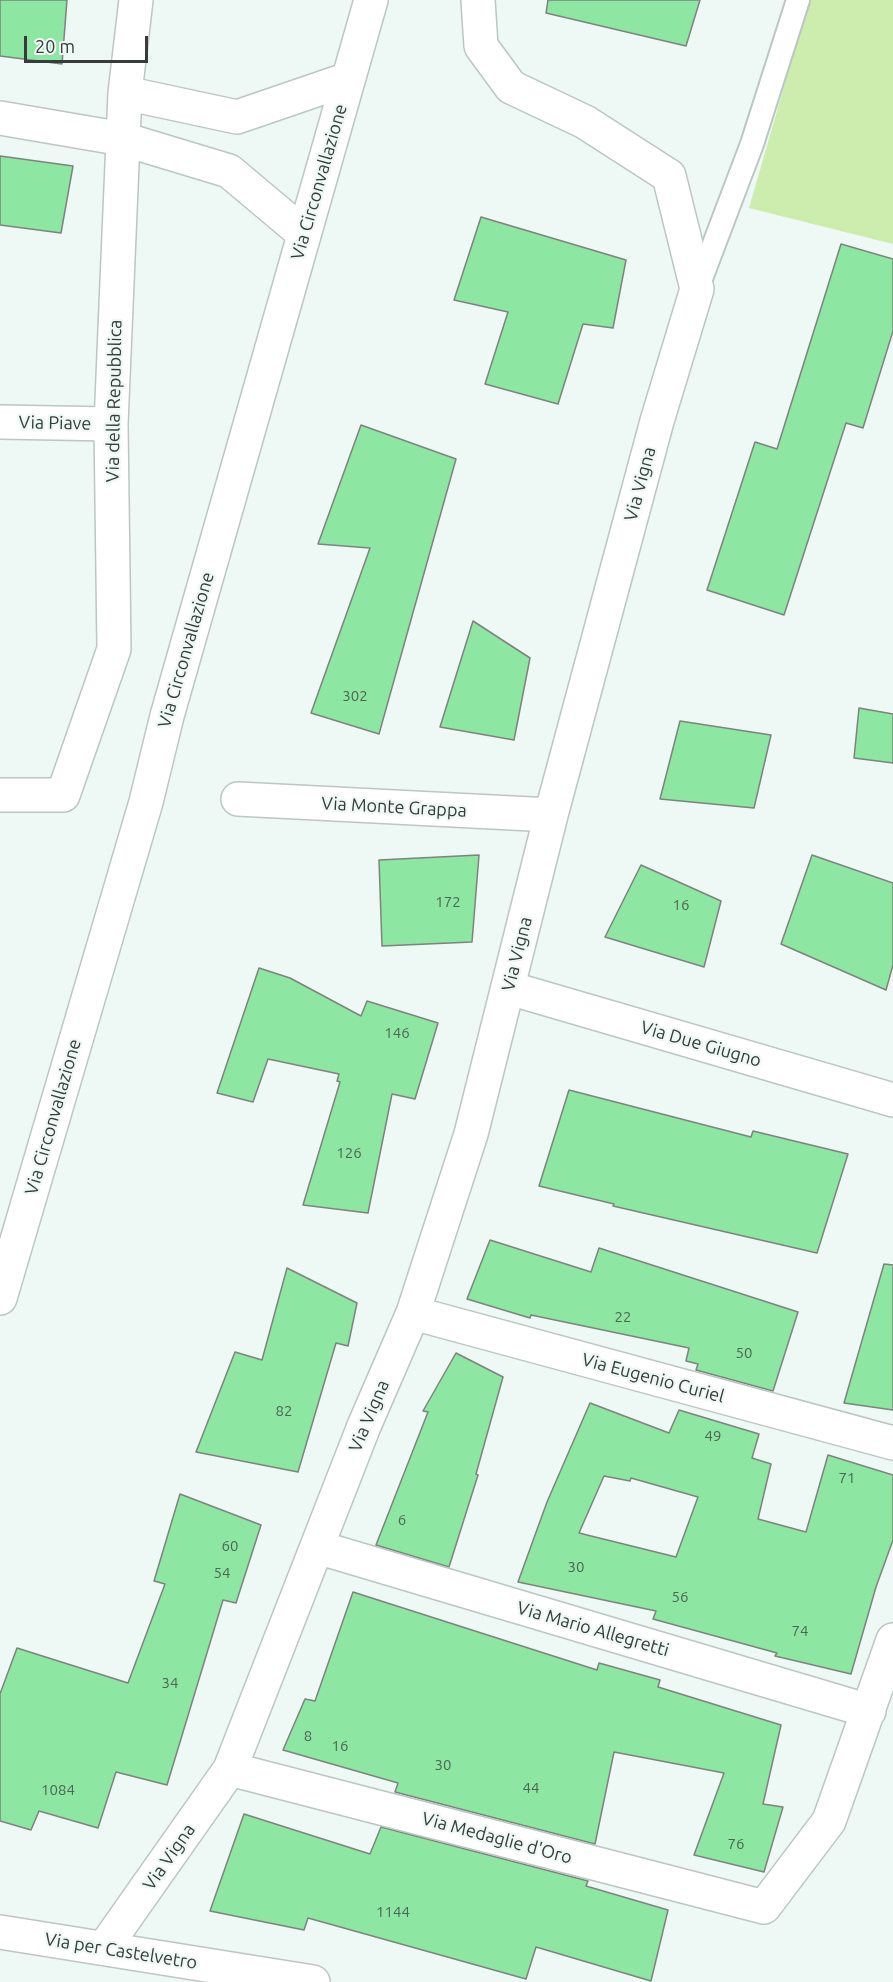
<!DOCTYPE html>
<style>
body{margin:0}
#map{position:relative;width:893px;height:1982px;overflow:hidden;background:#eef8f4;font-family:Ubuntu,sans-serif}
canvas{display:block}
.scale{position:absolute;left:24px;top:36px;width:124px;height:27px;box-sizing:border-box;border:3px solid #373b3a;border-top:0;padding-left:8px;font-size:18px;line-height:21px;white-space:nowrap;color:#373b3a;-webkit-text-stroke:4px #eef8f4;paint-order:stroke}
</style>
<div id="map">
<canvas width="893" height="1982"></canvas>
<div class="scale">20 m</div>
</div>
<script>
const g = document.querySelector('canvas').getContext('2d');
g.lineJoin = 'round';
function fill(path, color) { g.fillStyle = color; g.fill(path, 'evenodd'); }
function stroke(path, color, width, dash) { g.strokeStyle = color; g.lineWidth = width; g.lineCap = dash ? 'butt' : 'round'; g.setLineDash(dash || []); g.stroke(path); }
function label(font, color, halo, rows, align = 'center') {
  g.font = font + ' Ubuntu,sans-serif'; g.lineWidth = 4.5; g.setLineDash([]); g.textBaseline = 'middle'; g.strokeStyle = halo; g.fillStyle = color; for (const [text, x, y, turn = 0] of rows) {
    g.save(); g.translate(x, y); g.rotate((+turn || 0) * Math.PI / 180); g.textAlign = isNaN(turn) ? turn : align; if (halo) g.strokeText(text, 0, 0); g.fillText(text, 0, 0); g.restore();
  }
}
fill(new Path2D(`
 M 809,0 L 893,0 L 893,244 L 749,208 Z`), '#cdedae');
const building = new Path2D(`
 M 0,0 L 67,0 L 62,64 L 0,56 Z
 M 548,0 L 700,0 L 686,46 L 546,13 Z
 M 0,156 L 73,166 L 61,233 L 0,225 Z
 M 481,217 L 626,260 L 613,328 L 583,324 L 558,404 L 485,384 L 508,312 L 454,300 Z
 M 841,244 L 893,259 L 893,331 L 863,428 L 846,423 L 784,615 L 707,590 L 755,442 L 777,449 Z
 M 361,425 L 456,459 L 379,734 L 311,713 L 370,548 L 318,544 Z
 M 473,621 L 530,658 L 514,740 L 440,727 Z
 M 859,708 L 893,714 L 893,763 L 854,758 Z
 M 680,721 L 771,735 L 754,808 L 660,799 Z
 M 479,855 L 472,942 L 382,946 L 379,860 Z
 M 812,855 L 893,883 L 893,965 L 886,990 L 781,944 Z
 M 641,865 L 721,901 L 704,967 L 605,937 Z
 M 259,968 L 290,978 L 361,1016 L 367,1001 L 438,1023 L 415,1099 L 392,1094 L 368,1213 L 303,1205 L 340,1082 L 337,1081 L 339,1074 L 268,1059 L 253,1102 L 217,1093 Z
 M 569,1090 L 751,1137 L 753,1131 L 848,1154 L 817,1253 L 613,1206 L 614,1204 L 539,1186 Z
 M 490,1240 L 591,1272 L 599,1248 L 798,1312 L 773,1391 L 696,1370 L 698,1364 L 686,1361 L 689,1348 L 531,1315 L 530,1318 L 467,1299 Z
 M 884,1264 L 893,1265 L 893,1410 L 844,1403 Z
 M 287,1268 L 357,1303 L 348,1346 L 336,1343 L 298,1472 L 196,1452 L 235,1352 L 262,1360 Z
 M 456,1353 L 503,1377 L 476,1474 L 478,1475 L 449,1567 L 376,1545 L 428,1412 L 423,1411 Z
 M 590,1403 L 669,1433 L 679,1410 L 759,1434 L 752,1458 L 771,1464 L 758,1519 L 806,1532 L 828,1455 L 893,1475 L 893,1540 L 876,1587 L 851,1674 L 775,1656 L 777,1653 L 653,1619 L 656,1611 L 518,1582 L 547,1502 ZM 604,1476 L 630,1481 L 631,1478 L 698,1497 L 676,1557 L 579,1533 Z
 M 180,1494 L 261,1525 L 236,1603 L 223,1600 L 167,1785 L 116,1772 L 98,1828 L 39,1811 L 31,1830 L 0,1821 L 0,1694 L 17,1648 L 128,1683 L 165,1584 L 154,1581 Z
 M 353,1592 L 597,1670 L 599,1663 L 660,1680 L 658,1687 L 781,1725 L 763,1804 L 783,1807 L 764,1872 L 694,1855 L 724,1773 L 614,1752 L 595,1844 L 395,1792 L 398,1783 L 283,1750 L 305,1699 L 315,1701 Z
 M 244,1814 L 370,1854 L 381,1827 L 588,1881 L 586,1886 L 668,1910 L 651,1981 L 536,1947 L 526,1979 L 308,1918 L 304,1930 L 210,1911 Z`);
fill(building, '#8de6a2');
stroke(building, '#7d847e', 1.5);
const lane = new Path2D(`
 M 697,289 L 752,144 L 798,0`);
const street = new Path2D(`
 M 125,93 L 237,117 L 348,79
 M 0,118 L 123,139 L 229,171 L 304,234
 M 0,422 L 111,424
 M 0,795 L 63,795 L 114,649 L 111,424 L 125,93 L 136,0
 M 238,799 L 551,815
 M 509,988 L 893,1100
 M 413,1313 L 893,1443
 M 317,1547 L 869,1711
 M 230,1769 L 764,1907 L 829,1821 L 893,1640
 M 104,1948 L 230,1769 L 364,1426 L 413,1313 L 471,1134 L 551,815 L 657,421 L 697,289 L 669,176 L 585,122 L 511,87 L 481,46 L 478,0`);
const secondary = new Path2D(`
 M 0,1298 L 146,802 L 167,716 L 371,0
 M 0,1932 L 313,1982`);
stroke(lane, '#bcc6c2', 26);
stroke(street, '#bcc6c2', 36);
stroke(secondary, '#bcc6c2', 36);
stroke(lane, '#fff', 22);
stroke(street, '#fff', 33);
stroke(secondary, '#fff', 33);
label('15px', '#4c6654', null, [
 ["302",355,696],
 ["172",448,902],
 ["16",681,905],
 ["146",397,1033],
 ["126",349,1153],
 ["22",623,1317],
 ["50",744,1353],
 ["82",284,1411],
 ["49",713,1436],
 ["71",847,1478],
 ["6",402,1520],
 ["60",230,1546],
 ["30",576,1567],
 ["54",222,1573],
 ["56",680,1597],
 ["74",800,1631],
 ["34",170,1683],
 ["8",308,1736],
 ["16",340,1746],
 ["30",443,1765],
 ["44",531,1788],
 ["1084",58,1790],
 ["76",736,1844],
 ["1144",393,1912]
]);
label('18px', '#373b3a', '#eef8f4', [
 ["Via Circonvallazione",319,182,-74],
 ["Via della Repubblica",114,401,-89],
 ["Via Piave",55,423,1],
 ["Via Vigna",640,484,-75],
 ["Via Circonvallazione",186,650,-74],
 ["Via Monte Grappa",394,807,3],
 ["Via Vigna",517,954,-76],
 ["Via Due Giugno",701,1044,16],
 ["Via Circonvallazione",53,1117,-74],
 ["Via Eugenio Curiel",653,1378,15],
 ["Via Vigna",369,1416,-67],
 ["Via Mario Allegretti",593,1629,16],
 ["Via Medaglie d'Oro",497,1838,15],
 ["Via Vigna",169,1857,-55],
 ["Via per Castelvetro",121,1951,9]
]);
</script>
